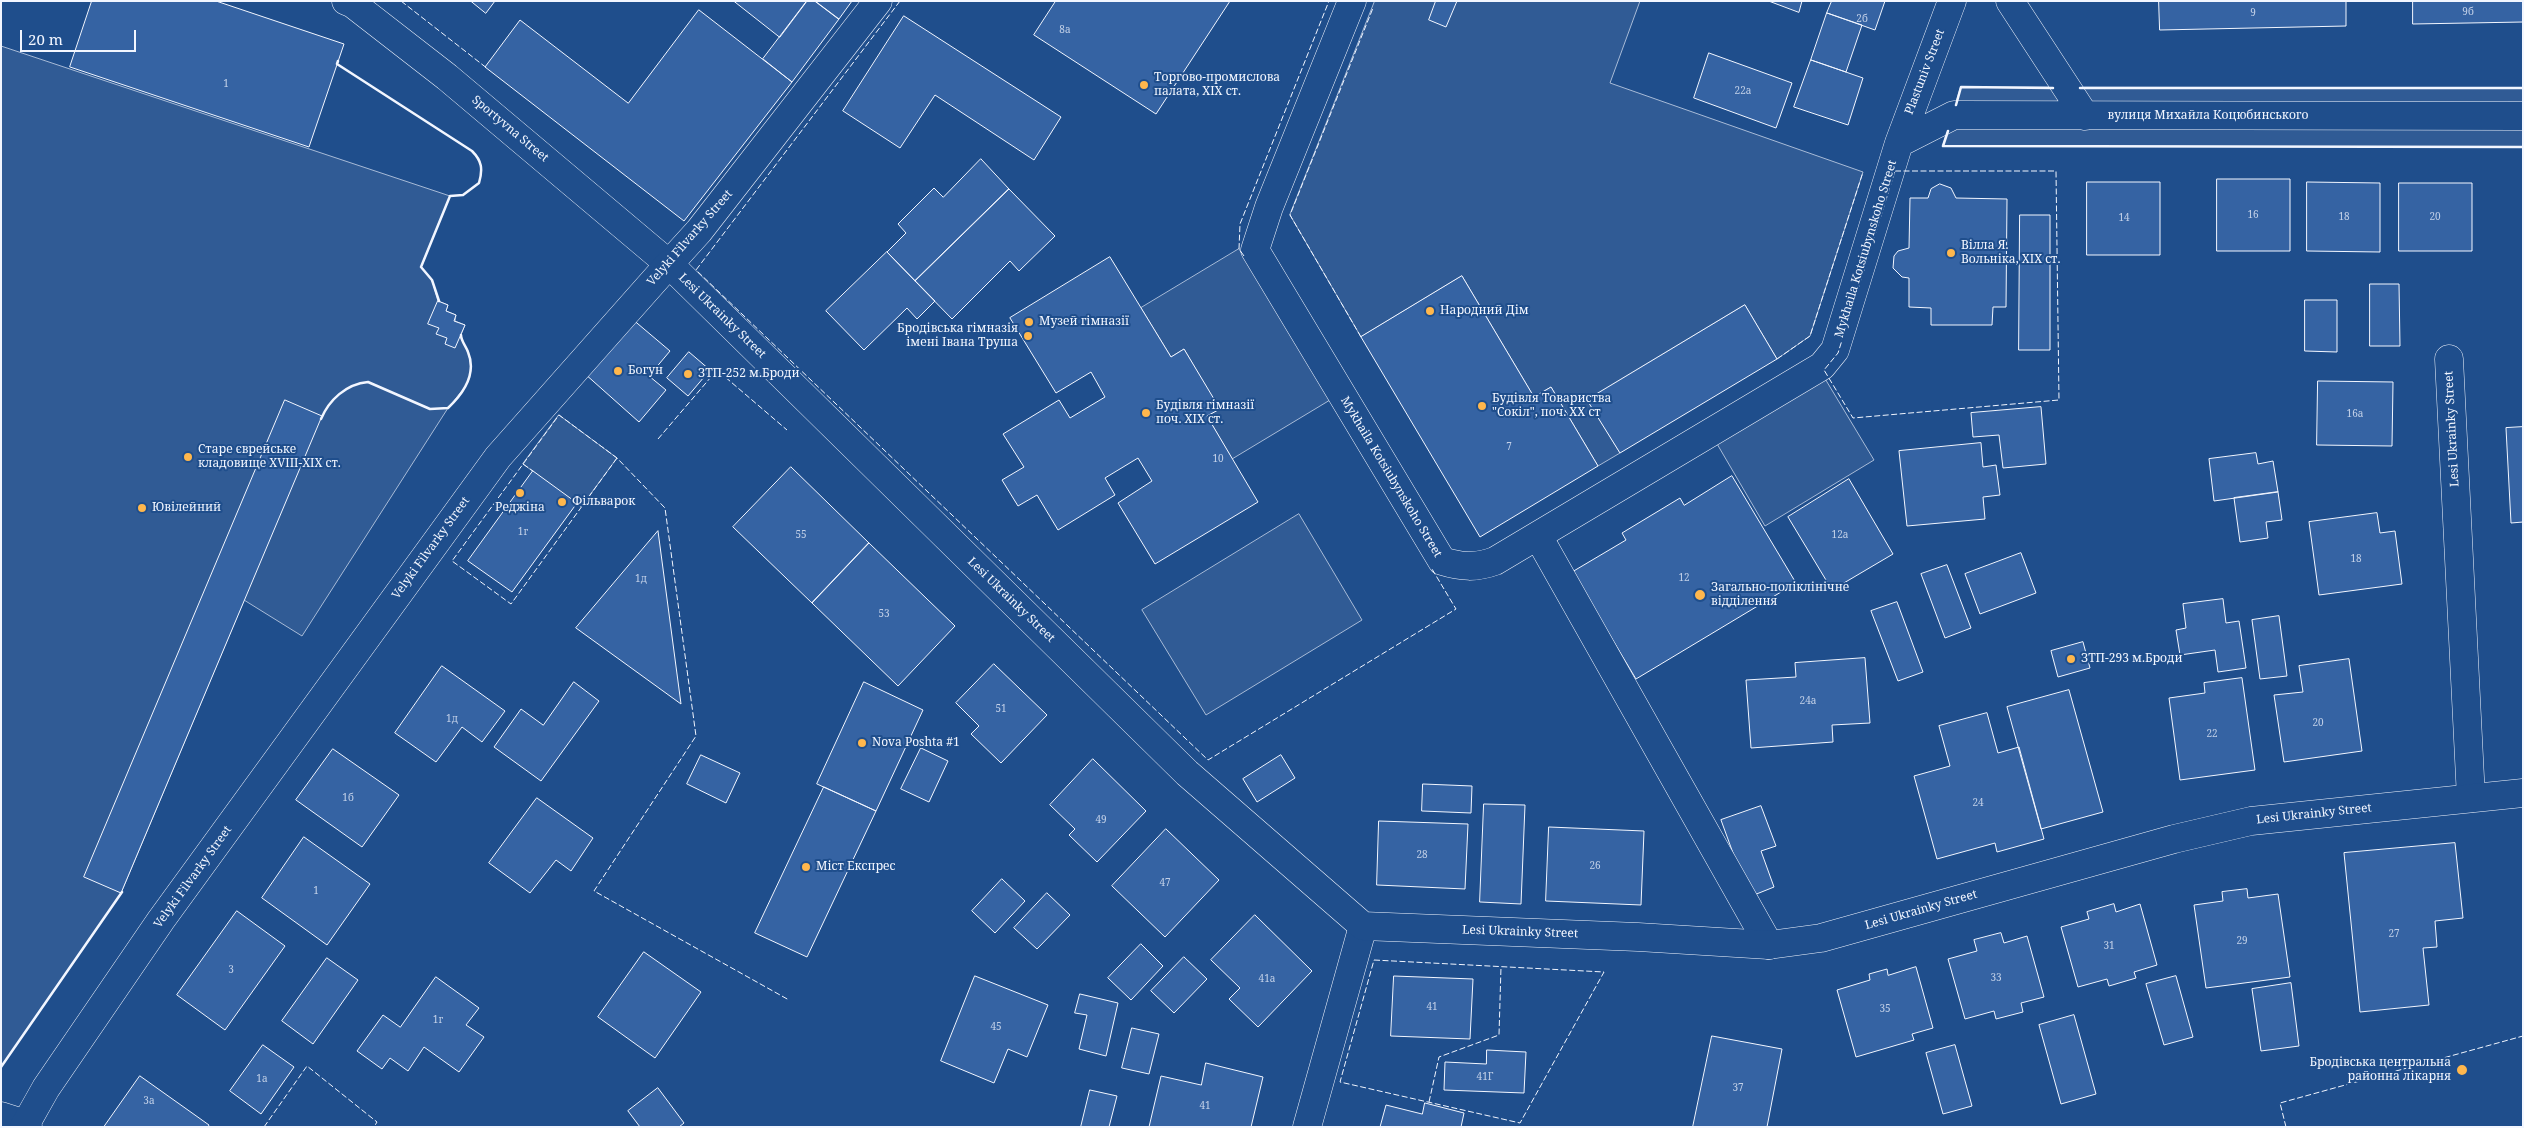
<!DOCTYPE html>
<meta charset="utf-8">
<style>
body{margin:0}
#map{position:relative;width:2524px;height:1128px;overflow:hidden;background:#1f4e8c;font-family:"Noto Serif",serif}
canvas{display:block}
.frame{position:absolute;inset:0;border:2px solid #f2f6ff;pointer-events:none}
.scale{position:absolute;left:20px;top:30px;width:116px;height:22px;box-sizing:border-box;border:2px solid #f2f6ff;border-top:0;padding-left:6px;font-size:15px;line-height:18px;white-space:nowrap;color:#f2f6ff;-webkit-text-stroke:4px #1f4e8c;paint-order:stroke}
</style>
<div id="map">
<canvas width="2524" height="1128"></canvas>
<div class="frame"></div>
<div class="scale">20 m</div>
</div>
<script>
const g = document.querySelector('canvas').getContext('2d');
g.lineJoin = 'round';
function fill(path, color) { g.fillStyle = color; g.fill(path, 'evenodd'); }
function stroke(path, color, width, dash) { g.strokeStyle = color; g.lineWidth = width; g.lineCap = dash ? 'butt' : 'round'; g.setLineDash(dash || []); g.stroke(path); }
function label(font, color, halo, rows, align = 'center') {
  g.font = font + ' "Noto Serif",serif'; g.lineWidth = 4; g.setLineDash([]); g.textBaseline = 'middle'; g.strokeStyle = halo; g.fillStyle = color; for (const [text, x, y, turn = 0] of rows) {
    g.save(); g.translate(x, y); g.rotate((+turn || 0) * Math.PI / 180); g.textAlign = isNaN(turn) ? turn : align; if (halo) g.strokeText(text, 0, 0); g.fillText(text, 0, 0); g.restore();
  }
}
const built = new Path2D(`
 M 1375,1 L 1640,1 L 1610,83 L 1863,172 L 1810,336 L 1777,359 L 1745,305 L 1588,400 L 1620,453 L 1598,466 L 1551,387 L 1534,397 L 1462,276 L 1361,337 L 1290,215 Z
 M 1,46 L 450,196 L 421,267 L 432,280 L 438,301 L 448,305 L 446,311 L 456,315 L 455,321 L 465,325 L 460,337 L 468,351 L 471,365 L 469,379 L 465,387 L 448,408 L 302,636 L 244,600 L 121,893 L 1,1067 Z
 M 1961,87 L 2523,88 L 2523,147 L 1943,146 Z
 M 1239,249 L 1330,400 L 1232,459 L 1207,416 L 1219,409 L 1184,349 L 1171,357 L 1141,308 Z
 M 1821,372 L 1874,460 L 1765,526 L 1713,437 Z
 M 559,415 L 617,458 L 581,507 L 523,464 Z
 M 1299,514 L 1362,620 L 1206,715 L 1142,610 Z`);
fill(built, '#305b95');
stroke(built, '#a8bbd7', 1);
const building = new Path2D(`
 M 92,1 L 216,1 L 344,44 L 309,147 L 70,67 Z
 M 471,1 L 495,1 L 486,13 Z
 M 734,1 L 807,1 L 780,37 Z
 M 807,1 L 815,1 L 839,19 L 792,82 L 763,59 Z
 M 815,1 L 852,1 L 839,19 Z
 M 1056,1 L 1230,1 L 1156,114 L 1034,35 Z
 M 1436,1 L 1457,1 L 1446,27 L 1429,20 Z
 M 1769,1 L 1802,1 L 1799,12 Z
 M 1832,1 L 1885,1 L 1875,30 L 1827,13 Z
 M 2159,1 L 2346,1 L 2346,26 L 2160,30 Z
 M 2413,1 L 2523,1 L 2523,22 L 2413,24 Z
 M 699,10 L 792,82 L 684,221 L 485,67 L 520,20 L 628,103 Z
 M 1827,13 L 1862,25 L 1846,72 L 1811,60 Z
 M 904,16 L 1061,117 L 1034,160 L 935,95 L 900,148 L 843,111 Z
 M 1709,53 L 1792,83 L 1776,128 L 1694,98 Z
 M 1811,60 L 1863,78 L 1848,125 L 1794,107 Z
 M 981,159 L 1009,189 L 915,281 L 887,252 L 906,233 L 898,224 L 934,188 L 943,197 Z
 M 2217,179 L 2290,179 L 2290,251 L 2217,251 Z
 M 2087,182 L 2160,182 L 2160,255 L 2087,255 Z
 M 2307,182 L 2380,183 L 2380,252 L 2307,251 Z
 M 2399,183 L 2472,183 L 2472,251 L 2399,251 Z
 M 1940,184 L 1951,188 L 1956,198 L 2007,199 L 2006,307 L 1993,307 L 1992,325 L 1931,325 L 1931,308 L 1909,307 L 1909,278 L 1902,277 L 1893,268 L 1894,256 L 1898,251 L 1909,248 L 1910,198 L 1928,198 L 1931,189 Z
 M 1009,189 L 1055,236 L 1019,271 L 1010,261 L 952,319 L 915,281 Z
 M 2020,215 L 2050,215 L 2050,350 L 2019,350 Z
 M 887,252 L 935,301 L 917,319 L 907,308 L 864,350 L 826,311 Z
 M 1110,257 L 1171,357 L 1184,349 L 1220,409 L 1207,416 L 1258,502 L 1155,564 L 1118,503 L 1152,481 L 1138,458 L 1105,478 L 1115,495 L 1058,530 L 1037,495 L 1018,506 L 1002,480 L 1024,467 L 1003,434 L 1059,400 L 1070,418 L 1105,397 L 1091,372 L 1056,393 L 1010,318 Z
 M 1462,276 L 1534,397 L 1551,387 L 1598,466 L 1480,537 L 1361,337 Z
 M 2370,284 L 2399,284 L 2400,346 L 2370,346 Z
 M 2305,300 L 2337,300 L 2337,352 L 2305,351 Z
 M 438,301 L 448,305 L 446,311 L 456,315 L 454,321 L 465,325 L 455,348 L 445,344 L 447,338 L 436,334 L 439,328 L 428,324 Z
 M 1745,305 L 1777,359 L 1620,453 L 1587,400 Z
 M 631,318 L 670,351 L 649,376 L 666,390 L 639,422 L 584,373 Z
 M 689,352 L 710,370 L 688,396 L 667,378 Z
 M 2318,381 L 2393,382 L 2392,446 L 2317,445 Z
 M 285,400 L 322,416 L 121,893 L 84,877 Z
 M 2041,407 L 2046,464 L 2003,468 L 1999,435 L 1973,437 L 1971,413 Z
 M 2523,427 L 2523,522 L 2511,523 L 2506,428 Z
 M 1981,443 L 1983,467 L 1996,465 L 2000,495 L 1983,497 L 1985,519 L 1907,526 L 1899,451 Z
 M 2256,453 L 2258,464 L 2273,461 L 2278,492 L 2214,501 L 2209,459 Z
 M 791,467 L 869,543 L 812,603 L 733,527 Z
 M 533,471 L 577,503 L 512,592 L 468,561 Z
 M 1732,476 L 1796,583 L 1636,679 L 1572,572 L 1626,540 L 1622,533 L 1680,498 L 1684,505 Z
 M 1849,479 L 1893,554 L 1832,590 L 1788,517 Z
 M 2278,492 L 2282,520 L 2266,522 L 2268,538 L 2240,542 L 2234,498 Z
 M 2377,513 L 2380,533 L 2395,531 L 2402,584 L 2319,595 L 2309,522 Z
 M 658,531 L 681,704 L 576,628 Z
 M 869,543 L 955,626 L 898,686 L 812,603 Z
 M 2021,553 L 2036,593 L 1980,614 L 1965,574 Z
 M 1947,565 L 1971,628 L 1945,638 L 1921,574 Z
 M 2223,599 L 2226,623 L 2239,621 L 2246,668 L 2218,672 L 2215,650 L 2180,655 L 2176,630 L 2186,628 L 2183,604 Z
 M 1897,602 L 1923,672 L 1898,681 L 1871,611 Z
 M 2279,616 L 2287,676 L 2260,679 L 2252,620 Z
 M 2083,642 L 2090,668 L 2058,677 L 2051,651 Z
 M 1865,658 L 1870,723 L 1832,725 L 1833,742 L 1751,748 L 1746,680 L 1796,677 L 1795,663 Z
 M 2349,659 L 2362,751 L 2284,762 L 2274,695 L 2303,692 L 2299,666 Z
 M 994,664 L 1047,715 L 1001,763 L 971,734 L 979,726 L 956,703 Z
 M 442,666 L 505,711 L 482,742 L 462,727 L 436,762 L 395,733 Z
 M 2242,678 L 2255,770 L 2180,780 L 2169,698 L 2205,693 L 2204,683 Z
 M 574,682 L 599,701 L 541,781 L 494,747 L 521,709 L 543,725 Z
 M 864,682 L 923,710 L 876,811 L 817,784 Z
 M 2069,690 L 2103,812 L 2041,829 L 2007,707 Z
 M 1987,713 L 1998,753 L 2019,747 L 2044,839 L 1997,852 L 1995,843 L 1937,859 L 1914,776 L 1950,766 L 1939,726 Z
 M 921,748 L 948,761 L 929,802 L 901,789 Z
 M 333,749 L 399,795 L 362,847 L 296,800 Z
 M 701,755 L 740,773 L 726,803 L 687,784 Z
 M 1281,755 L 1295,778 L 1257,802 L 1243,779 Z
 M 1093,759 L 1146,811 L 1097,862 L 1069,835 L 1075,829 L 1050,805 Z
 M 1423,784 L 1472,786 L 1471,813 L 1422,811 Z
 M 824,787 L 876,811 L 807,957 L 755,933 Z
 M 537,798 L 593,838 L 571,871 L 556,860 L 530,893 L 489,863 Z
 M 1484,804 L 1525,805 L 1521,904 L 1480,902 Z
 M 1761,806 L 1776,846 L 1761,851 L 1774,887 L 1749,897 L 1721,820 Z
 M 1379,821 L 1468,824 L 1465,889 L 1377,885 Z
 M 1549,827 L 1644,831 L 1641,905 L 1546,901 Z
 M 1166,829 L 1219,880 L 1165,937 L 1112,886 Z
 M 304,837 L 370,884 L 327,945 L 262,898 Z
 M 2455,843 L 2463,918 L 2435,921 L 2437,947 L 2423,948 L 2429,1005 L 2360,1012 L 2344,853 Z
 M 1002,879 L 1025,901 L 995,933 L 972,911 Z
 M 2247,889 L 2248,898 L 2278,894 L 2290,977 L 2206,988 L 2194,905 L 2223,901 L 2222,892 Z
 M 1047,893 L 1070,915 L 1037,949 L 1014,928 Z
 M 2114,904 L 2116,912 L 2140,904 L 2157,965 L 2134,972 L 2136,978 L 2109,986 L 2107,979 L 2078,987 L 2061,927 L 2089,919 L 2087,912 Z
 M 237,911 L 285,946 L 225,1030 L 177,995 Z
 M 1255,915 L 1312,971 L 1258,1027 L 1229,999 L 1240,988 L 1211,960 Z
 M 2001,933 L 2004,943 L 2027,936 L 2044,997 L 2021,1003 L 2023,1012 L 1996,1019 L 1994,1011 L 1965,1019 L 1948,959 L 1977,951 L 1974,940 Z
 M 1141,944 L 1163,966 L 1131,1000 L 1108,978 Z
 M 644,952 L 701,992 L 655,1058 L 598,1017 Z
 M 1184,957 L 1207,979 L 1174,1013 L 1151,991 Z
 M 327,958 L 358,980 L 313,1044 L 282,1021 Z
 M 1916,967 L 1933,1028 L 1912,1034 L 1914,1040 L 1856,1057 L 1837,990 L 1870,980 L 1869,974 L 1887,969 L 1888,975 Z
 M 975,976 L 1048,1005 L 1027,1057 L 1008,1049 L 994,1083 L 941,1061 Z
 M 1394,976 L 1473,979 L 1470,1039 L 1391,1036 Z
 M 2176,976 L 2193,1037 L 2164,1045 L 2146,984 Z
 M 436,977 L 479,1008 L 466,1025 L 484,1037 L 459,1072 L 424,1047 L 408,1071 L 390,1058 L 382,1069 L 357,1051 L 383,1015 L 400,1027 Z
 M 2291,983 L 2299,1046 L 2261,1051 L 2252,989 Z
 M 1080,994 L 1118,1003 L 1106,1056 L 1079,1049 L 1087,1015 L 1075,1013 Z
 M 2074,1015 L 2096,1094 L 2061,1104 L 2039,1025 Z
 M 1132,1028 L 1159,1034 L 1149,1074 L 1122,1068 Z
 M 1712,1036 L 1782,1049 L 1767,1127 L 1693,1127 Z
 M 263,1045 L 294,1067 L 261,1114 L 230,1091 Z
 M 1955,1045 L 1972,1106 L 1943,1114 L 1926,1053 Z
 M 1487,1050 L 1526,1052 L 1524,1093 L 1444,1090 L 1445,1062 L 1486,1064 Z
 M 1206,1063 L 1263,1077 L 1251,1127 L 1149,1127 L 1161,1076 L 1201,1085 Z
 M 140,1076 L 209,1125 L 208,1127 L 104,1127 Z
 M 658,1088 L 684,1123 L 679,1127 L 640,1127 L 628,1111 Z
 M 1090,1090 L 1117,1096 L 1109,1127 L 1081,1127 Z
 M 1425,1103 L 1464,1113 L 1461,1127 L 1380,1127 L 1386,1105 L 1422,1114 Z`);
fill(building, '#3563a3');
stroke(building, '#f2f6ff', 1);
const street = new Path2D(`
 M 346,1 L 353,4 L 447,77 L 669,264 L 699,231 L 878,1
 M 1352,1 L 1269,207 L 1255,250 L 1442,561 C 1461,567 1476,568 1495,561 L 1822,366 L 1835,350 L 1899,143 L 1952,1
 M 2010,1 L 2085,116
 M 1899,143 L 1954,115 L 2523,116
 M 2449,359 L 2471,798
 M 1538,536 L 1769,945
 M 1,1116 L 26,1124 L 28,1127
 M 1307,1127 L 1363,926`);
const secondary = new Path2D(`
 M 24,1127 L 46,1088 L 161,920 L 498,457 L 669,264 L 1187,773 L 1363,926 L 1638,937 L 1769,945 L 1821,938 L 2174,839 L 2251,821 L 2523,793`);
stroke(street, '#f2f6ff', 29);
stroke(secondary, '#f2f6ff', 29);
stroke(street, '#1f4e8c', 28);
stroke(secondary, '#1f4e8c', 28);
stroke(new Path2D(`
 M 401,1 L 488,69
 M 900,1 L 696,270 L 1208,760 L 1456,609 L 1432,569
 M 1895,171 L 2056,171 L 2059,400 L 1853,418 L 1824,370 L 1838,353 Z
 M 1244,256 L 1239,249 L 1240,224 L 1329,1
 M 1361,337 L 1290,215 L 1373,8
 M 1777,359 L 1810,336 L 1863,172
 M 658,439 L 717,370 L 787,430
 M 617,458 L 511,604 L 452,561 L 559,415 L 617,458 L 665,508 L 696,736 L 594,891 L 789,1000
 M 523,464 L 533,471
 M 1374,960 L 1604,972 L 1520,1123 L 1340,1082 Z
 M 1429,1102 L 1439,1057 L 1499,1035 L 1501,967
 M 264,1127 L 307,1066 L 377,1122 L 374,1127
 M 2286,1127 L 2280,1103 L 2523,1036`), '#f2f6ff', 1, [6, 2.5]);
stroke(new Path2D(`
 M 338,61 L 337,64 L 472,151 C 482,161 483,169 479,183 L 463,195 L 450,196 L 421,267 L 432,280 L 439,301
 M 2080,88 L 2523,88
 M 1956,105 L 1961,87 L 2053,88
 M 1948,131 L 1943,146 L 2523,147
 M 321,419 C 329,400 346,384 368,382 L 430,409 L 448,408 C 464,393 477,374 468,352 C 466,346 461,341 461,335
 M 1,1067 L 122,892`), '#f2f6ff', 2.5);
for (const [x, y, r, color] of [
 [1144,85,5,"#ffb74d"],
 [1951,253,5,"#ffb74d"],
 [1430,311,5,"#ffb74d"],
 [1029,322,5,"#ffb74d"],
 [1028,336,5,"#ffb74d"],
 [618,371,5,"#ffb74d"],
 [688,374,5,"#ffb74d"],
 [1482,406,5,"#ffb74d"],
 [1146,413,5,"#ffb74d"],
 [188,457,5,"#ffb74d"],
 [520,493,5,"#ffb74d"],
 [562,502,5,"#ffb74d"],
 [142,508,5,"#ffb74d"],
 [1700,595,6,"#ffb74d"],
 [2071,659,5,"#ffb74d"],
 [862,743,5,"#ffb74d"],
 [806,867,5,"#ffb74d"],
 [2462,1070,6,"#ffb74d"]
]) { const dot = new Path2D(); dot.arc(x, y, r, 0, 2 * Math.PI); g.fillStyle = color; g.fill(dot); stroke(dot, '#1f4e8c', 2); }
label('10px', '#c3d1e8', null, [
 ["9б",2468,12],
 ["9",2253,13],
 ["2б",1862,19],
 ["8а",1065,30],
 ["1",226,84],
 ["22а",1743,91],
 ["16",2253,215],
 ["18",2344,217],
 ["20",2435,217],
 ["14",2124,218],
 ["16а",2355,414],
 ["7",1509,447],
 ["10",1218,459],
 ["1г",523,532],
 ["55",801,535],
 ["12а",1840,535],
 ["18",2356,559],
 ["12",1684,578],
 ["1д",641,579],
 ["53",884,614],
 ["24а",1808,701],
 ["51",1001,709],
 ["1д",452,719],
 ["20",2318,723],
 ["22",2212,734],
 ["1б",348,798],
 ["24",1978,803],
 ["49",1101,820],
 ["28",1422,855],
 ["26",1595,866],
 ["47",1165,883],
 ["1",316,891],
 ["27",2394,934],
 ["29",2242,941],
 ["31",2109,946],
 ["3",231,970],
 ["33",1996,978],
 ["41а",1267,979],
 ["41",1432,1007],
 ["35",1885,1009],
 ["1г",438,1020],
 ["45",996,1027],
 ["41Г",1485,1077],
 ["1а",262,1079],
 ["37",1738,1088],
 ["3а",149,1101],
 ["41",1205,1106]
]);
label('12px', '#f2f6ff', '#1f4e8c', [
 ["Plastuniv Street",1925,72,-69],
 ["вулиця Михайла Коцюбинського",2208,116],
 ["Sportyvna Street",510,129,40],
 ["Velyki Filvarky Street",690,238,-49],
 ["Mykhaila Kotsiubynskoho Street",1866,249,-73],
 ["Lesi Ukrainky Street",722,316,44],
 ["Lesi Ukrainky Street",2452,429,-93],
 ["Mykhaila Kotsiubynskoho Street",1391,477,59],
 ["Velyki Filvarky Street",431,548,-54],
 ["Lesi Ukrainky Street",1011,600,44],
 ["Lesi Ukrainky Street",2314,814,-6],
 ["Velyki Filvarky Street",193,877,-54],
 ["Lesi Ukrainky Street",1921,910,-16],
 ["Lesi Ukrainky Street",1520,932,2]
]);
label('12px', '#f2f6ff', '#1f4e8c', [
 ["Торгово-промислова",1154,78],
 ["палата, XIX ст.",1154,92],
 ["Вілла Я.",1961,246],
 ["Вольніка, XIX ст.",1961,260],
 ["Народний Дім",1440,311],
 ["Музей гімназії",1039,322],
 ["Бродівська гімназія",1018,329,"right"],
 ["імені Івана Труша",1018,343,"right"],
 ["Богун",628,371],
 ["ЗТП-252 м.Броди",698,374],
 ["Будівля Товариства",1492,399],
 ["\"Сокіл\", поч. ХХ ст",1492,413],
 ["Будівля гімназії",1156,406],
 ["поч. XIX ст.",1156,420],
 ["Старе єврейське",198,450],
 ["кладовище XVIII-XIX ст.",198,464],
 ["Фільварок",572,502],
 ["Ювілейний",152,508],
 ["Реджіна",520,508,"center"],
 ["Загально-поліклінічне",1711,588],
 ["відділення",1711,602],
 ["ЗТП-293 м.Броди",2081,659],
 ["Nova Poshta #1",872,743],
 ["Міст Експрес",816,867],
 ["Бродівська центральна",2451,1063,"right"],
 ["районна лікарня",2451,1077,"right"]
], 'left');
</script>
